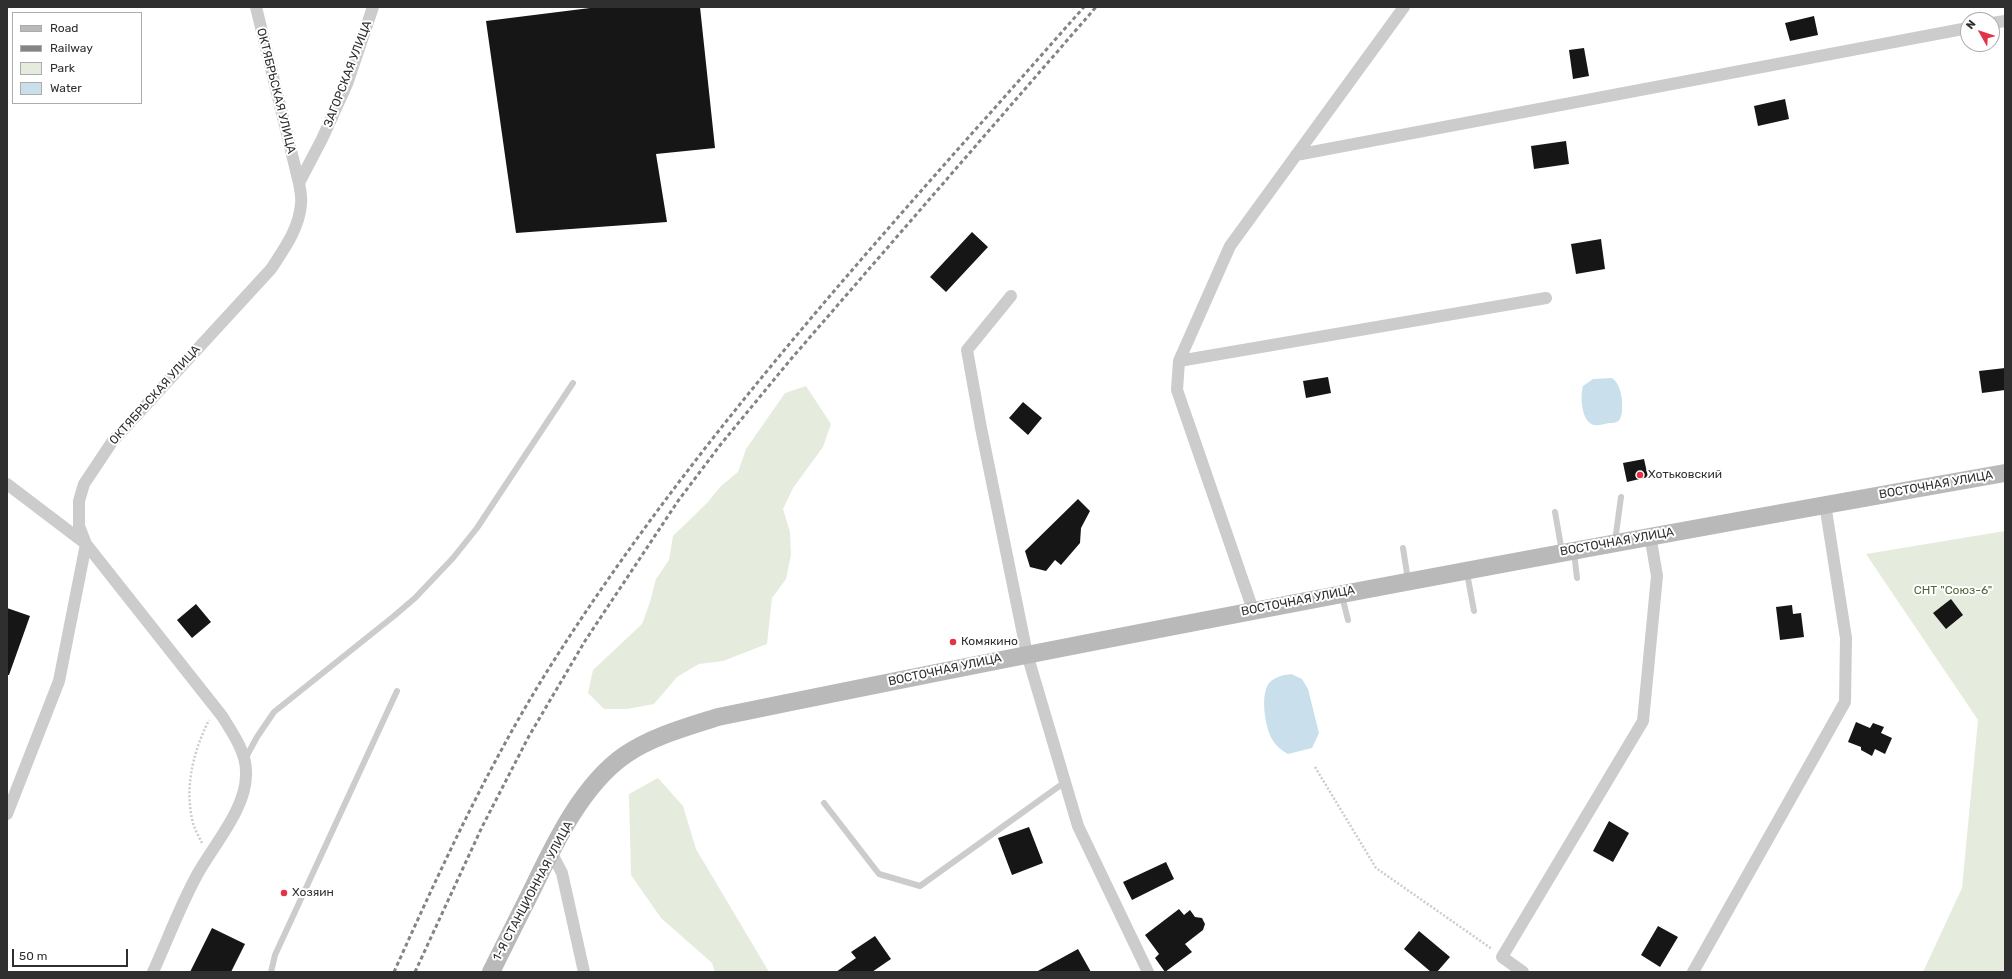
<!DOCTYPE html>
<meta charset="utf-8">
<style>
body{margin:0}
#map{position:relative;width:2012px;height:979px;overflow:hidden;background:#fff;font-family:Rubik,sans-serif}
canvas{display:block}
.frame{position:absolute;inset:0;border:8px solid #2f2f2f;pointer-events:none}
.legend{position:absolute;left:12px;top:12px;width:130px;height:92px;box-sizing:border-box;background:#fff;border:1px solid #acacac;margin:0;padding:5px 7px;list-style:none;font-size:12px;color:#2f2f2f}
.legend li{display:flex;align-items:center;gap:8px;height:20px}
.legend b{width:20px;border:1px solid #acacac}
.north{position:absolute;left:1960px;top:12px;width:40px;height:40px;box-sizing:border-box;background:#fff;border:1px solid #acacac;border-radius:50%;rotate:309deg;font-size:11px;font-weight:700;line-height:16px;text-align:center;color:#2f2f2f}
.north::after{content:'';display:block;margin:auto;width:14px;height:18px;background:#e23447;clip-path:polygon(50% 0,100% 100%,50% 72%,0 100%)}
.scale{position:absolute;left:12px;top:949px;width:116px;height:18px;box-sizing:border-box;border:2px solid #2f2f2f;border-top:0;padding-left:5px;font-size:12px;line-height:14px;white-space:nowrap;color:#2f2f2f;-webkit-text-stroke:3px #fff;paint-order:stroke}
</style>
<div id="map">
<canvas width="2012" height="979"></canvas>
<div class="frame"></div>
<ul class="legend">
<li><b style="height:5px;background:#b9b9b9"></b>Road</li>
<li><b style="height:5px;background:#848484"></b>Railway</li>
<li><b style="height:11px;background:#e5ecdd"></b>Park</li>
<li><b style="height:11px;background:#c9dfeb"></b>Water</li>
</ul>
<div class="north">N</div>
<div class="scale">50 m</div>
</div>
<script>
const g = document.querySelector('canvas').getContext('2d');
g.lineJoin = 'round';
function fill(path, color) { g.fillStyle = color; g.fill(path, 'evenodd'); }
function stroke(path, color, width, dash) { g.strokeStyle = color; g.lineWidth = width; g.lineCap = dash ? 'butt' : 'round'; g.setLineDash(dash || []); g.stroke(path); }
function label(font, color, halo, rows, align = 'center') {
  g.font = font + ' Rubik,sans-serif'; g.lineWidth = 4; g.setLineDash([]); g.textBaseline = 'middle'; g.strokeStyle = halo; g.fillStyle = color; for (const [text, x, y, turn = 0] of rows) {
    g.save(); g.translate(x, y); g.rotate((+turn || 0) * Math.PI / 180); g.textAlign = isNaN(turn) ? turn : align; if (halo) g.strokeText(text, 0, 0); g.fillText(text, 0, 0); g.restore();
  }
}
fill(new Path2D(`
 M 806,386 L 831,424 L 823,447 L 793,488 L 783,509 L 790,532 L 791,555 L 786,579 L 772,598 L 767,644 L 723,661 L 699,664 L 677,677 L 654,704 L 627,709 L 604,709 L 588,693 L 593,670 L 642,624 L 650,602 L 656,579 L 669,560 L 673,536 L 707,503 L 721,486 L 738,472 L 746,449 L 785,393 Z
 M 2005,531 L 2005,972 L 1923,972 L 1962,888 L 1978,720 L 1866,554 Z
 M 658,778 L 683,806 L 696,849 L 769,972 L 715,972 L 712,963 L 661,918 L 631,875 L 629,794 Z`), '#e5ecdd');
fill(new Path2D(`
 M 1612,378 C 1619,383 1621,392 1622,400 C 1622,406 1623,413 1620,419 C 1618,423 1613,423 1609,423 C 1604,424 1598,426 1594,425 C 1581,422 1580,395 1583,386 L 1593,379 Z
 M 1291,674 L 1302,679 L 1308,689 L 1319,733 L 1312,748 L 1288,754 C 1281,750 1276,746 1272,739 C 1265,727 1259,691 1271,681 C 1278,676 1284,675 1291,674 Z`), '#c9dfeb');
fill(new Path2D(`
 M 598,7 L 700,7 L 715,148 L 656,154 L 667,222 L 516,233 L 486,21 Z
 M 1814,16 L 1818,35 L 1790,41 L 1785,23 Z
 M 1584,48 L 1589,76 L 1573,79 L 1569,50 Z
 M 1785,99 L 1789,119 L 1758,126 L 1754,106 Z
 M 1566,141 L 1569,164 L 1534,169 L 1531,146 Z
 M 972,232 L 988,247 L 946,292 L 930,277 Z
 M 1601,239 L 1605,269 L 1576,274 L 1571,244 Z
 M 2005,368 L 2005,390 L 1982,393 L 1979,371 Z
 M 1328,377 L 1331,393 L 1306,398 L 1303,381 Z
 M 1023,402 L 1042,418 L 1028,435 L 1009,418 Z
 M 1644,459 L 1648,477 L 1627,482 L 1623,463 Z
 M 1078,499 L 1090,511 L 1081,528 L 1080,543 L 1061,565 L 1055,560 L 1046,571 L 1030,567 L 1025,551 Z
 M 1951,599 L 1963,615 L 1946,629 L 1933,613 Z
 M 196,604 L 211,622 L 192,638 L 177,620 Z
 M 1792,605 L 1793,614 L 1801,613 L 1804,637 L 1780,640 L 1776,607 Z
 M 7,608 L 30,616 L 9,675 L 7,675 Z
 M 1856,722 L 1870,728 L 1873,723 L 1884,727 L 1881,733 L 1892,738 L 1885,754 L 1875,749 L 1872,756 L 1861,750 L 1861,747 L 1848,742 Z
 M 1609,821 L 1629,833 L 1613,862 L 1593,851 Z
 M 1029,827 L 1043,863 L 1012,875 L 998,838 Z
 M 1166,862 L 1174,879 L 1132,900 L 1123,882 Z
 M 1179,909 L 1184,915 L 1190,910 L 1195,917 L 1202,918 L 1205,924 L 1203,930 L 1185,944 L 1192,952 L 1165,972 L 1155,958 L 1159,954 L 1145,935 Z
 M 1658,926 L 1678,937 L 1660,967 L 1641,955 Z
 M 212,928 L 245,944 L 231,972 L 190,972 Z
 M 1419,931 L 1450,957 L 1437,972 L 1431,972 L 1404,949 Z
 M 875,936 L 891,959 L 872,972 L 836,972 L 856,958 L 851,952 Z
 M 1078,949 L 1091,972 L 1036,972 Z`), '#161616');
stroke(new Path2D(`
 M 1315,767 L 1376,868 L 1492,949
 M 202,843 C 199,837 195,830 193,823 C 184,788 193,752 209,720`), '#ccc', 2.5, [2, 2]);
stroke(new Path2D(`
 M 1555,512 L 1562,552
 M 1615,541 L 1621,497
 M 1403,548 L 1408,580
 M 1574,552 L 1577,578
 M 1467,573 L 1474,611
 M 1342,596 L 1348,620
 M 245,759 L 257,737 L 274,712 L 394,616 L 415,598 L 453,558 L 477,528 L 573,383
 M 824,803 L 879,874 L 920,886 L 1065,782
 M 271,972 L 275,955 L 397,691`), '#ccc', 6);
stroke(new Path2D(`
 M 1992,23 L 2005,21
 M 1296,155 L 1968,28
 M 299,183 L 322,139 L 347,84 L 373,7
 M 1011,296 L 967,350 L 981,428 L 1027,654 L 1078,826 L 1148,972
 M 1179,361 L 1546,298
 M 7,484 L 86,544 L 59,681 L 7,814
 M 1253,610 L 1177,390 L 1179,361 L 1230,246 L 1404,7
 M 551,852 L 562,873 L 584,972
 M 153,972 C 168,939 180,906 197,875 C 214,844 248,807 246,771 C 246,752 232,732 222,716 L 86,544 L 79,526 L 79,501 L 84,484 L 112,442 L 271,269 C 284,249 299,229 301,204 C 302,198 300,189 299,183 L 256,7
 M 1523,972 L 1502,957 L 1643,721 L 1657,576 L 1650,535
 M 1693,972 L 1845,702 L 1846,638 L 1825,504`), '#ccc', 12);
stroke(new Path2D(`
 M 491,972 C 505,944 519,916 533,888 C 555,842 583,784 625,755 C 653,736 687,727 718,717 C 1146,629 1575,549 2005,473`), '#b9b9b9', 18);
stroke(new Path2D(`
 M 394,972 C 440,870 487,768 546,673 C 698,431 896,221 1084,7
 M 415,972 L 482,827 L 529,736 L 585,641 L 678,501 L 721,444 L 791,359 L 1096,7`), '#848484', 3, [4, 3]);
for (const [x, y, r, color] of [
 [1640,475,4,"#e23447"],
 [953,642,4,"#e23447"],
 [284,893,4,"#e23447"]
]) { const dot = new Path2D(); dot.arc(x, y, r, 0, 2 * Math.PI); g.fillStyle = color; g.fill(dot); stroke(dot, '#fff', 1.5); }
label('12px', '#2f2f2f', '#fff', [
 ["ЗАГОРСКАЯ УЛИЦА",348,74,-69],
 ["ОКТЯБРЬСКАЯ УЛИЦА",276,91,76],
 ["ОКТЯБРЬСКАЯ УЛИЦА",155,395,-48],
 ["ВОСТОЧНАЯ УЛИЦА",1936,485,-10],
 ["ВОСТОЧНАЯ УЛИЦА",1617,542,-10],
 ["ВОСТОЧНАЯ УЛИЦА",1298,601,-11],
 ["ВОСТОЧНАЯ УЛИЦА",945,670,-12],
 ["1-Я СТАНЦИОННАЯ УЛИЦА",533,891,-62]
]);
label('12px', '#2f2f2f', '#fff', [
 ["Хотьковский",1648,475],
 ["Комякино",961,642],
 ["Хозяин",292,893]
], 'left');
label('12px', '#536a3d', '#fff', [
 ["СНТ \"Союз-6\"",1953,591]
]);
</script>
